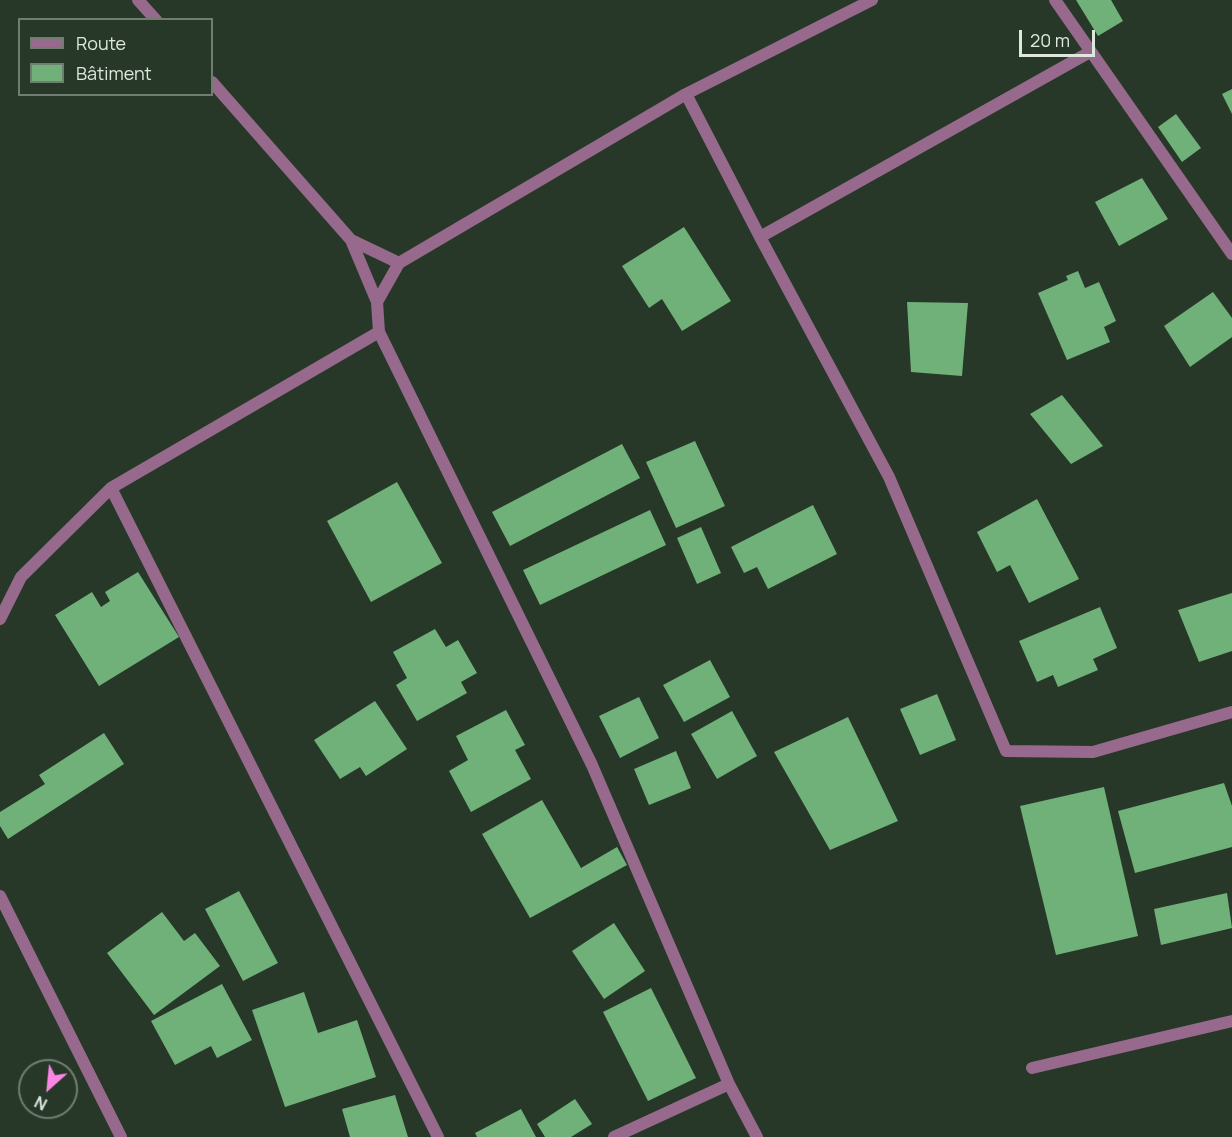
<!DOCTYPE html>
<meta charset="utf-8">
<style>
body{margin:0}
#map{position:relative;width:1232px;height:1137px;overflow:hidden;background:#273829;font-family:Manrope,sans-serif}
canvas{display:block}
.legend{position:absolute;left:18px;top:18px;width:195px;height:78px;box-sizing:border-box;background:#273829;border:2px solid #707e71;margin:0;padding:8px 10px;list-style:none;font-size:18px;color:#dde7de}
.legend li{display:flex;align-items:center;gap:12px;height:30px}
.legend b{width:30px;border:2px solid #707e71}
.north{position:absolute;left:18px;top:1059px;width:60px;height:60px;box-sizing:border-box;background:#273829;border:2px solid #707e71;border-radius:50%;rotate:207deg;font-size:16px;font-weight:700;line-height:24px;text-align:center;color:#dde7de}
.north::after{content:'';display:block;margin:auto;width:21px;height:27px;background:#fb86e5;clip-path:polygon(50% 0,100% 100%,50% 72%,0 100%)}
.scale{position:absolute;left:1019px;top:30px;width:76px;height:27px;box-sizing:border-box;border:3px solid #dde7de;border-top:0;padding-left:8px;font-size:18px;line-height:21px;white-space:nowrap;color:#dde7de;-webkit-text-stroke:4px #273829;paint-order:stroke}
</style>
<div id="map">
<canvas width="1232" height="1137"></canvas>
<ul class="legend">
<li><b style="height:8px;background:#976a8d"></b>Route</li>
<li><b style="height:16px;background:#6fb178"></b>Bâtiment</li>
</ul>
<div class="north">N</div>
<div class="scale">20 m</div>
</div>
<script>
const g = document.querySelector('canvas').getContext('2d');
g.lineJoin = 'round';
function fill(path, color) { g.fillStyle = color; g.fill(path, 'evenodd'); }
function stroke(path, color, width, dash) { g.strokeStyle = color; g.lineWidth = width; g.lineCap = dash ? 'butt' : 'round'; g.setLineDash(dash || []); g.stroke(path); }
fill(new Path2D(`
 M 1076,0 L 1111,0 L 1123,21 L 1098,36 Z
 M 1232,89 L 1232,114 L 1222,94 Z
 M 1176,114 L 1201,148 L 1182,162 L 1158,127 Z
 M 1142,178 L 1168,219 L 1119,246 L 1095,202 Z
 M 684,227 L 731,301 L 682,331 L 662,299 L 649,308 L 622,266 Z
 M 1078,271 L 1085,288 L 1099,282 L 1116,321 L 1104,327 L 1110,342 L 1067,360 L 1038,293 L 1068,280 L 1066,276 Z
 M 1213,292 L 1232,318 L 1232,337 L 1190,367 L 1164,326 Z
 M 907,302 L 968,303 L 962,376 L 911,372 Z
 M 1062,395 L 1103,446 L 1071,464 L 1030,414 Z
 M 695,441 L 725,506 L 676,528 L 646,462 Z
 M 622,444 L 640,478 L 510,546 L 492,512 Z
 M 397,482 L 442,563 L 371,602 L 327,521 Z
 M 1037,499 L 1079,579 L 1029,603 L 1010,565 L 997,572 L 977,532 Z
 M 813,505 L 837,554 L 768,589 L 757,567 L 744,573 L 731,547 Z
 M 650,510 L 666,545 L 540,605 L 523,570 Z
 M 701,527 L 721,573 L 697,584 L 677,538 Z
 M 138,572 L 179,637 L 99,686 L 55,615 L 92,592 L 101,607 L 110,601 L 105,592 Z
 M 1232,593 L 1232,651 L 1199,662 L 1178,610 Z
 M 1100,607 L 1117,648 L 1093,659 L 1098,670 L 1058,687 L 1053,675 L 1037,682 L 1019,641 Z
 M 435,629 L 446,647 L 458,640 L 477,673 L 461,682 L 467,693 L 417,721 L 396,685 L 407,678 L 393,652 Z
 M 710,660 L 730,697 L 684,722 L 663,685 Z
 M 937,694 L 956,740 L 920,755 L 900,709 Z
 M 639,697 L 659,738 L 620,758 L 599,716 Z
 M 375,701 L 407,749 L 366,776 L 360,767 L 340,779 L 314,740 Z
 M 506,710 L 525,745 L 515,750 L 531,779 L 471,812 L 449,771 L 468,760 L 456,736 Z
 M 732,711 L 757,756 L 717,779 L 691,734 Z
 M 848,717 L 898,821 L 830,850 L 774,752 Z
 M 104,733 L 124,764 L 8,839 L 0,826 L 0,812 L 45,784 L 39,775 Z
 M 676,751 L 691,788 L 649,805 L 634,769 Z
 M 1224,783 L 1232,806 L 1232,847 L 1135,873 L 1118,811 Z
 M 1104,787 L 1138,936 L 1056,955 L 1020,806 Z
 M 542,800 L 581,868 L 617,847 L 627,865 L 530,918 L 482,834 Z
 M 239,891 L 278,963 L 243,981 L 205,909 Z
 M 1227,893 L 1232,928 L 1161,945 L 1154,909 Z
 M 162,912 L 184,941 L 195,933 L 220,966 L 154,1015 L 107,953 Z
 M 614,923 L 645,971 L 604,999 L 572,951 Z
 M 222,984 L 252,1040 L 217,1058 L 211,1046 L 175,1065 L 151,1021 Z
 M 651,988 L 696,1078 L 648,1101 L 603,1012 Z
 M 304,992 L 318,1033 L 357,1020 L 376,1077 L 285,1107 L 252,1010 Z
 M 395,1095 L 408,1137 L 350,1137 L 342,1109 Z
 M 575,1099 L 592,1124 L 571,1137 L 545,1137 L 537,1124 Z
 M 521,1109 L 536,1137 L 477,1137 L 475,1133 Z`), '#6fb178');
stroke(new Path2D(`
 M 138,0 L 156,20
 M 1055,0 L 1232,254
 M 212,82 L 351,240 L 377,302
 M 686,94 L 760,237 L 889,477 L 1006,751 L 1093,752 L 1232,712
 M 760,237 L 1090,52
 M 351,240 L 399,263
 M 379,332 L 592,765 L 729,1084 L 757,1137
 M 111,488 L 438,1137
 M 0,619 L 21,577 L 111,488 L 379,332 L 377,302 L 399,263 L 686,94 L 872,0
 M 0,896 L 121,1137
 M 1032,1068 L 1232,1021
 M 614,1137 L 729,1084`), '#976a8d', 12);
</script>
